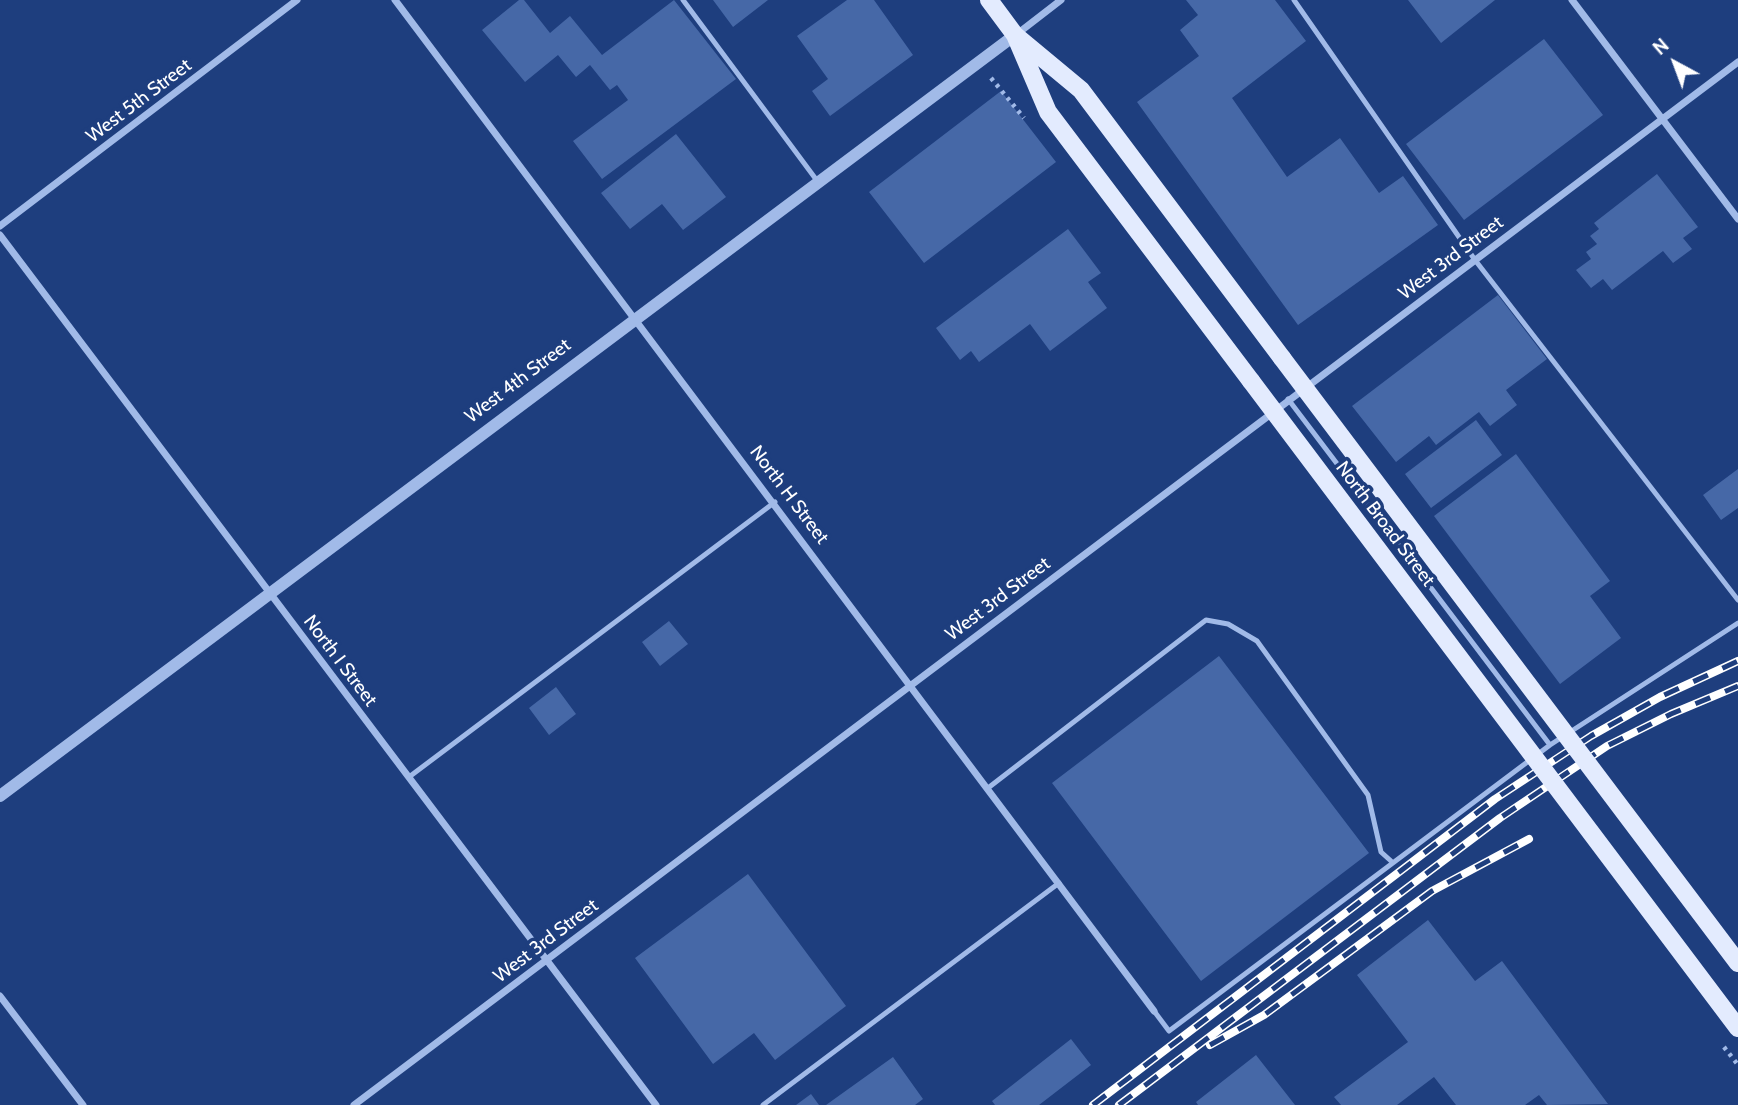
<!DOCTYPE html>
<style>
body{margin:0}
#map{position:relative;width:1738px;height:1105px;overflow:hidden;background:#1e3e7e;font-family:Cabin,sans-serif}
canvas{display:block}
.north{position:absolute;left:1640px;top:28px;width:70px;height:70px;-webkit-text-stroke:5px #1e3e7e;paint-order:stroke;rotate:319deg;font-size:19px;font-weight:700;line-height:28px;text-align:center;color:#fff}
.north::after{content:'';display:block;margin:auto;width:24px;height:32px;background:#fff;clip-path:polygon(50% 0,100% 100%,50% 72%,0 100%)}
</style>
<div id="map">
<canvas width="1738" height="1105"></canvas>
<div class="north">N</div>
</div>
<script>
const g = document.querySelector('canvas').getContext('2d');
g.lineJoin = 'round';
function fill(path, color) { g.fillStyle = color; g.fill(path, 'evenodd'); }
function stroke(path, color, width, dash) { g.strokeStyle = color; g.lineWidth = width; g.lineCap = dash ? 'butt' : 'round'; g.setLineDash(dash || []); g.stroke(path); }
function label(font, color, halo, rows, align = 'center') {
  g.font = font + ' Cabin,sans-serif'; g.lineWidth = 7; g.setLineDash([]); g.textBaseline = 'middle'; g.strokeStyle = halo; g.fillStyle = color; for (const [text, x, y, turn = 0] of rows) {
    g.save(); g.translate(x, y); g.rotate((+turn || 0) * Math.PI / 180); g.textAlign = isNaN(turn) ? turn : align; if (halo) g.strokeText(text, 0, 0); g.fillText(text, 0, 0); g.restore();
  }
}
fill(new Path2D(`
 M 519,0 L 524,0 L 550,33 L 570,16 L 602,55 L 674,0 L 736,79 L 602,179 L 573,141 L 628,100 L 617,85 L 610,90 L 590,65 L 576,77 L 558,55 L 525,82 L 482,30 Z
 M 713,0 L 768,0 L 733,27 Z
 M 847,0 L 874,0 L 913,55 L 830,116 L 812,91 L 828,79 L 797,36 Z
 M 1186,0 L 1275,0 L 1306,41 L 1232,98 L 1287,177 L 1340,138 L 1379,193 L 1403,176 L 1438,225 L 1298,325 L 1137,102 L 1199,56 L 1180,30 L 1198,15 Z
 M 1408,0 L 1495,0 L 1441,43 Z
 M 1544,39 L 1603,115 L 1464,220 L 1406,144 Z
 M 1001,91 L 1056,162 L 924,263 L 869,192 Z
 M 676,134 L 726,197 L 683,230 L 662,204 L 630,229 L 601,193 Z
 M 1657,174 L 1698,227 L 1683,238 L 1692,249 L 1673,263 L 1663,251 L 1612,290 L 1603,279 L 1591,288 L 1576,270 L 1591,259 L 1586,252 L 1597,244 L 1590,236 L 1599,229 L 1594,223 Z
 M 1068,229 L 1101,273 L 1088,282 L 1107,308 L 1050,351 L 1030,324 L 979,362 L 971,351 L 960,360 L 936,328 Z
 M 1498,295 L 1547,359 L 1506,390 L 1517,405 L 1490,426 L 1479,412 L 1436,445 L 1429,436 L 1396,462 L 1352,406 Z
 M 1476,420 L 1502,455 L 1431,508 L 1405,474 Z
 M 1516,454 L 1610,581 L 1590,596 L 1621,638 L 1560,684 L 1434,516 Z
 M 1738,469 L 1738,508 L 1721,520 L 1703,495 Z
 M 669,621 L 688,644 L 660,666 L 642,642 Z
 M 1219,656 L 1369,853 L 1201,981 L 1052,783 Z
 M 556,687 L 576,714 L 549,735 L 529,708 Z
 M 748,874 L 846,1006 L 775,1060 L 754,1033 L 713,1064 L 635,958 Z
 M 1428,920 L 1475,981 L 1502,961 L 1608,1104 L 1547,1105 L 1539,1095 L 1525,1105 L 1456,1105 L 1434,1077 L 1397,1105 L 1341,1105 L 1334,1097 L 1408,1042 L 1357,975 Z
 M 1071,1039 L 1091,1065 L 1039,1105 L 995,1105 L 992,1101 Z
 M 1256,1055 L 1295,1105 L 1198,1105 L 1196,1102 Z
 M 893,1057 L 923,1099 L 915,1105 L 826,1105 Z
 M 811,1094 L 819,1105 L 796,1105 Z`), '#4668a7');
stroke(new Path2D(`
 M 991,78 L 1024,118`), '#a1bae8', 4.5, [3.5, 5]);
stroke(new Path2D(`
 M 683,0 L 818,182
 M 1294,0 L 1475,260 L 1738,600
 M 1288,399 L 1550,745
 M 409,777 L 775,502
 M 988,788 L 1206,620 L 1228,624 L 1257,641 L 1368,795 L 1381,852 L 1391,861
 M 1154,1011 L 1169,1031 L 1550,745 L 1738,623
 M 763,1105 L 1059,883`), '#a1bae8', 5);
stroke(new Path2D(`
 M 395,0 L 1154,1011
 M 1572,0 L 1738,219
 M 1017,34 L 1061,0
 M 0,226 L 297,0
 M 0,235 L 656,1105
 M 0,996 L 83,1105
 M 354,1105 L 1738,62`), '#a1bae8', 7);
stroke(new Path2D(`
 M 0,796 L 1015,35`), '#a1bae8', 12);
stroke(new Path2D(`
 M 989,0 L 1015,35 L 1048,112 L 1251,381
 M 1016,36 L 1081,90 L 1282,358`), '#e3ebfe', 18);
const rail = new Path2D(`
 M 1210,1045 L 1264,1015 L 1432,891 L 1529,839
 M 1093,1105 L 1495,799 L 1591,736 L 1660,697 L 1738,661
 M 1119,1105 L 1500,818 L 1607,746 L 1671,714 L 1738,686`);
stroke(rail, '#fff', 8);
stroke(rail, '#1e3e7e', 5, [16]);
stroke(new Path2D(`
 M 1724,1047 L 1738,1065`), '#a1bae8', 4.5, [3.5, 5]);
stroke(new Path2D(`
 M 1282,358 L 1738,963
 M 1251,381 L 1738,1028`), '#e3ebfe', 18);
label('19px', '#fff', '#1e3e7e', [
 ["West 5th Street",139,101,-37],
 ["West 3rd Street",1451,258,-37],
 ["West 4th Street",518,381,-37],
 ["North H Street",789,495,53],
 ["North Broad Street",1385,524,53],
 ["West 3rd Street",998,599,-37],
 ["North I Street",340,661,53],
 ["West 3rd Street",546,941,-37]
]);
</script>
